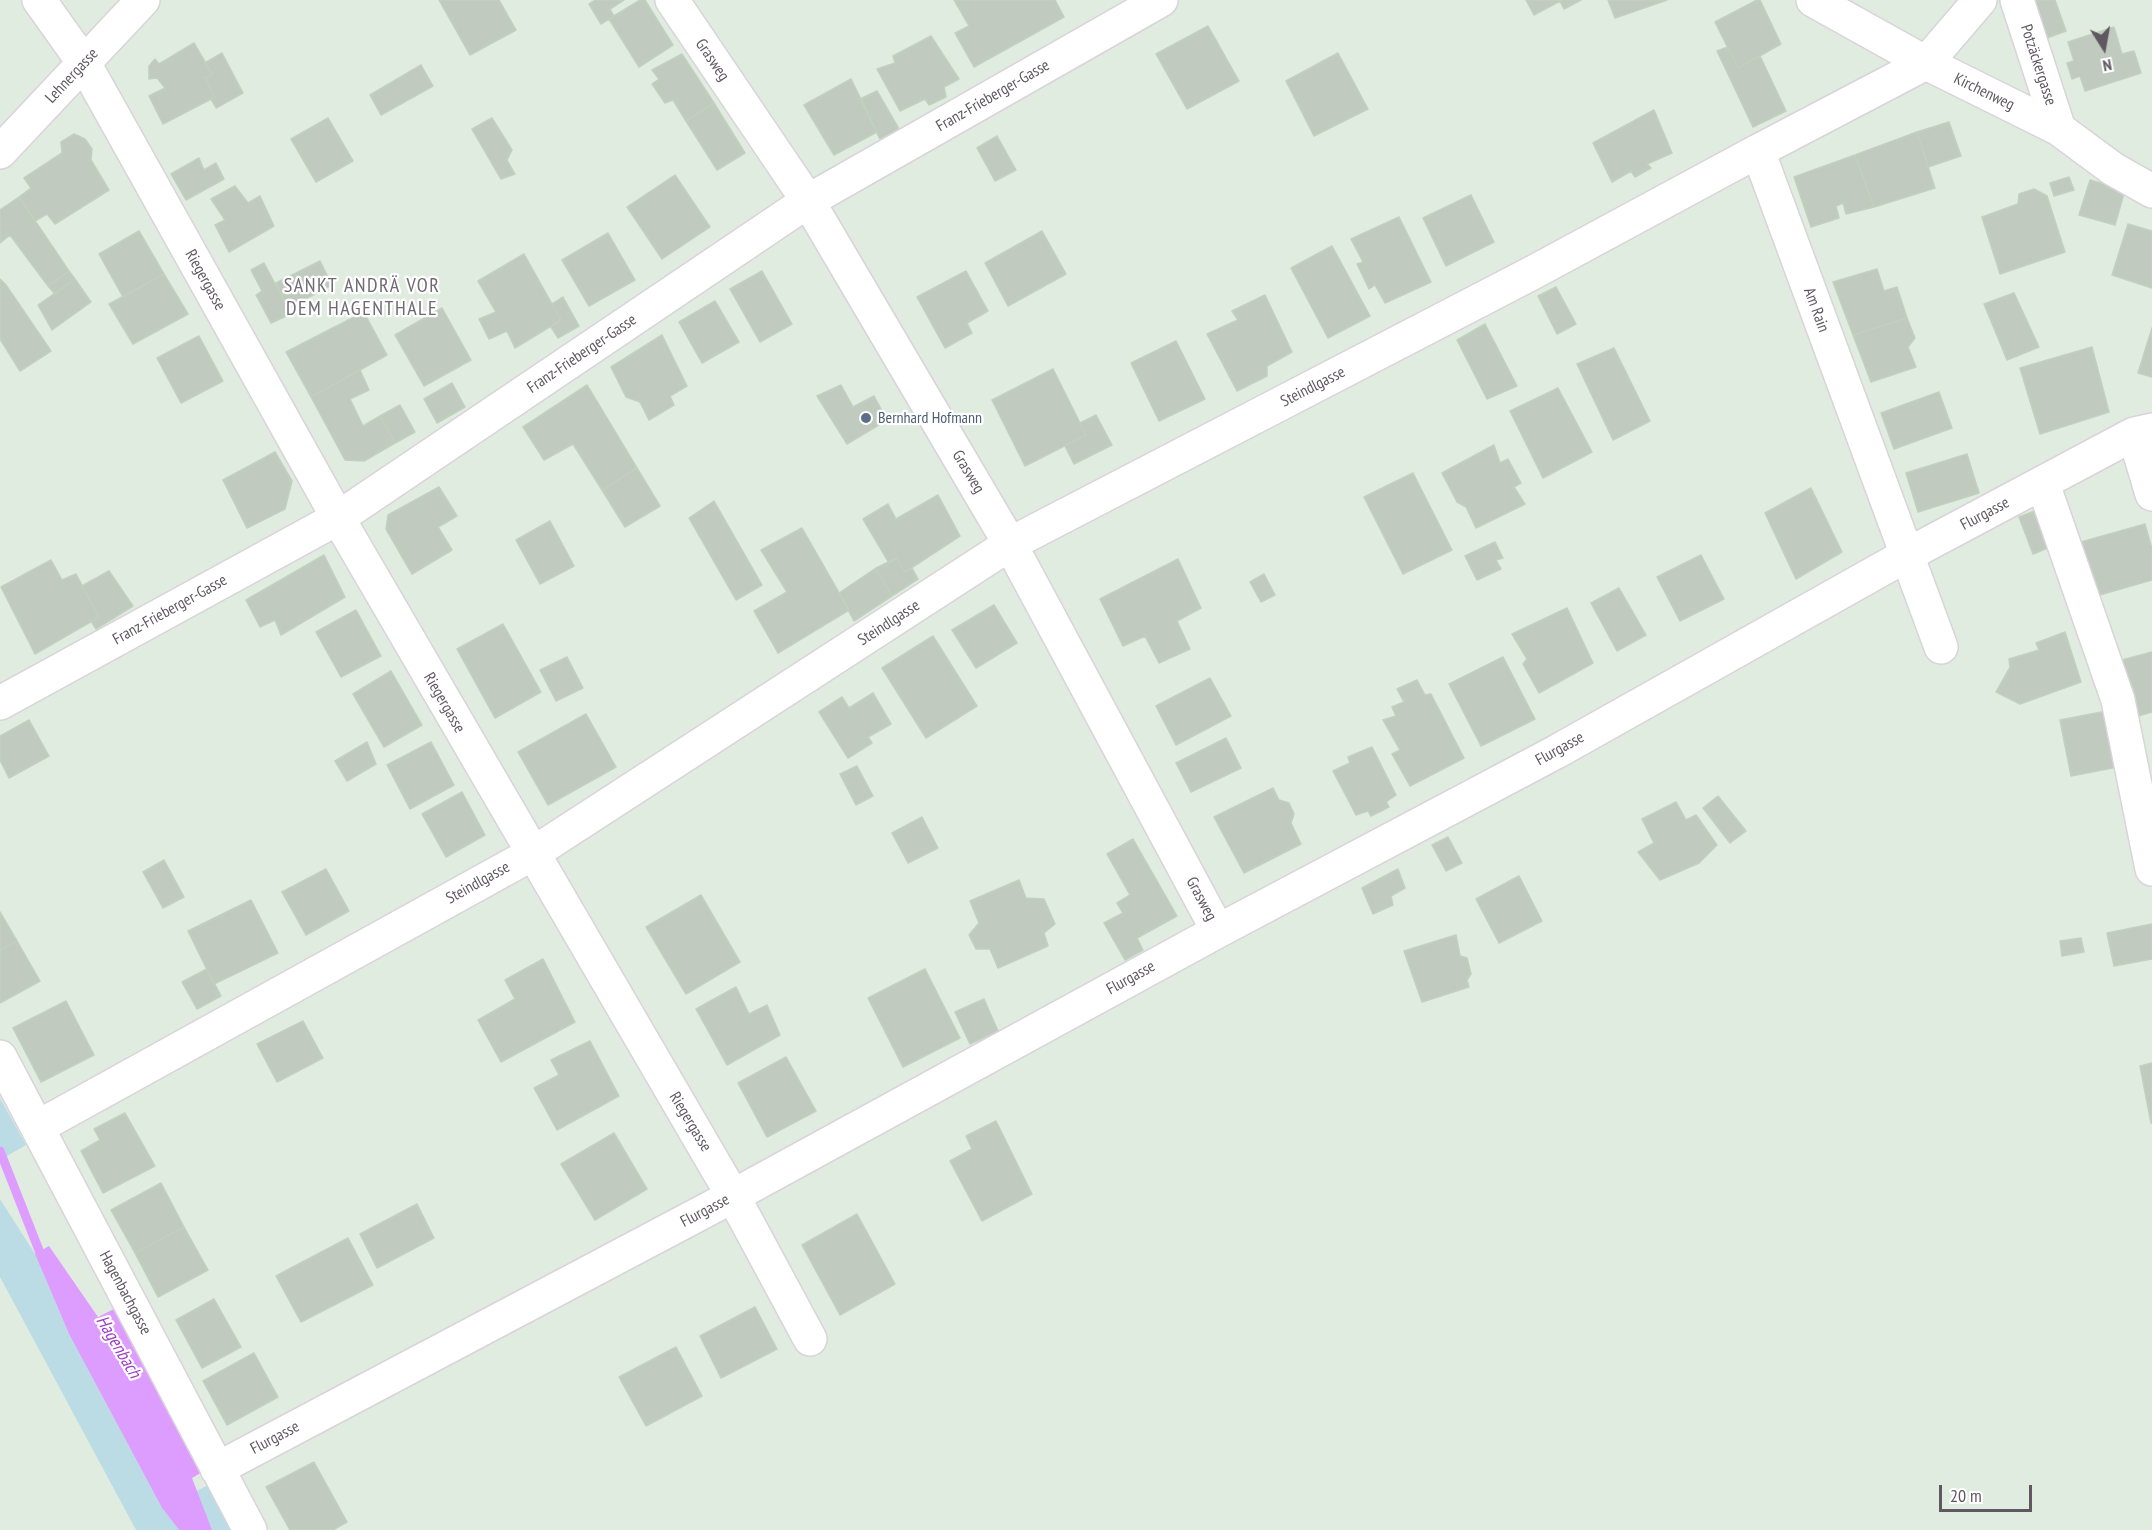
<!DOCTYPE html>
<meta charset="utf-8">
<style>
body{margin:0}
#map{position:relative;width:2152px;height:1530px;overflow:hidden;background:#e0ece0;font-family:"PT Sans Narrow",sans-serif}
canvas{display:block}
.north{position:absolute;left:2074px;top:18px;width:60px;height:60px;-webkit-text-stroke:4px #fff;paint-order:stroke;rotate:169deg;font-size:16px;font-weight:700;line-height:24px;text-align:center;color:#5f5861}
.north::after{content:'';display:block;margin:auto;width:21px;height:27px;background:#5f5861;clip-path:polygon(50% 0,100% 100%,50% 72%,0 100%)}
.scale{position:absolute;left:1939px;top:1485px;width:93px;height:27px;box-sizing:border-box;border:3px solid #5f5861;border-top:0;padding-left:8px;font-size:18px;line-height:21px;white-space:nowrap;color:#5f5861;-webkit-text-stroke:4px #fff;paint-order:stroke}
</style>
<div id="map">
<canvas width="2152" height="1530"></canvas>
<div class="north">N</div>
<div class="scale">20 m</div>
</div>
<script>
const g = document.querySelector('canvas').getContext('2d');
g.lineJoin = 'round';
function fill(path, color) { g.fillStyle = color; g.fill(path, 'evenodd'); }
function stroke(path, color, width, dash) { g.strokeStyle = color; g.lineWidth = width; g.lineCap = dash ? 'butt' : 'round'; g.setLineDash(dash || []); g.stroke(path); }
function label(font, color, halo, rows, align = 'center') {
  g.font = font + ' "PT Sans Narrow",sans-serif'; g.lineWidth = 4.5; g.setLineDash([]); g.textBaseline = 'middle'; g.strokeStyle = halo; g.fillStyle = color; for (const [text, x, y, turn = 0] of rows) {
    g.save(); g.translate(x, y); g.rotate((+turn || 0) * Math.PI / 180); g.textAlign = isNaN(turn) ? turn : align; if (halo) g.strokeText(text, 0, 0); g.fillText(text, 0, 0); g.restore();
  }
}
fill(new Path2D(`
 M 0,1098 L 26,1145 L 0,1160 Z
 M 0,1199 L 35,1254 L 69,1334 L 162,1508 L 179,1530 L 136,1530 L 0,1277 Z
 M 210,1484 L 235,1530 L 212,1530 L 195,1492 Z`), '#bbdce5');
fill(new Path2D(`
 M 49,1246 L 98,1317 L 114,1309 L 204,1471 L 192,1478 L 212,1530 L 179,1530 L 162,1508 L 69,1334 L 35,1254 Z`), '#dd9dff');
stroke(new Path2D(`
 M 0,1151 L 44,1263`), '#dd9dff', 9);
const building = new Path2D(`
 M 439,0 L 499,0 L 516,30 L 470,55 Z
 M 595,0 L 624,0 L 610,9 L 614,16 L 601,24 L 589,4 Z
 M 640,0 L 645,0 L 673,45 L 639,67 L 609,19 Z
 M 954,0 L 1055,0 L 1064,17 L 974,67 L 955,33 L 969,26 Z
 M 1526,0 L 1581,0 L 1564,9 L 1560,1 L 1534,15 Z
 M 1608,0 L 1667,0 L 1615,18 Z
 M 1757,0 L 1760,0 L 1781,44 L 1738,68 L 1715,22 Z
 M 2034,0 L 2055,0 L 2066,31 L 2047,38 Z
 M 1208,26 L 1239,81 L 1187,109 L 1156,54 Z
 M 2114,27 L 2122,54 L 2134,51 L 2141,73 L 2085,91 L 2080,76 L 2072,79 L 2067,63 L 2074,61 L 2068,42 Z
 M 931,36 L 959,79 L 944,87 L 946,97 L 929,105 L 925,99 L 900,111 L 877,69 L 895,63 L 893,56 Z
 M 194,43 L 212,74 L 205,78 L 215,97 L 163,124 L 149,96 L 165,88 L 157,78 L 149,79 L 149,66 L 155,59 L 159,64 Z
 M 1728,47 L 1738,68 L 1760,56 L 1786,111 L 1753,127 L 1717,51 Z
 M 222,53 L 243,93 L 216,108 L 211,99 L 215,97 L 205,78 L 212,74 L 205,63 Z
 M 1338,53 L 1368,109 L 1314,136 L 1286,81 Z
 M 682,54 L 714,103 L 686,121 L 673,100 L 665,103 L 652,84 L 659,79 L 652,70 Z
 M 421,65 L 433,86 L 381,115 L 370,95 Z
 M 851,79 L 877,132 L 834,155 L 804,105 Z
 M 877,91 L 899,129 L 880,139 L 860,99 Z
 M 714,103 L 745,153 L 717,170 L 686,121 Z
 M 1654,110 L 1672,153 L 1647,164 L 1651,168 L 1635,177 L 1631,171 L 1612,182 L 1593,143 Z
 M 328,118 L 353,161 L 316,182 L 291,139 Z
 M 492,118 L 512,150 L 507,160 L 515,174 L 501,179 L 472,129 Z
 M 1949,122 L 1961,156 L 1928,167 L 1917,132 Z
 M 1917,132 L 1935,188 L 1874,207 L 1855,155 Z
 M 74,134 L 85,139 L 92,149 L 91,160 L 109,190 L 55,224 L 47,214 L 35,221 L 19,197 L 31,188 L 24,178 L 62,153 L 61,142 Z
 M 997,136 L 1016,170 L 995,181 L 977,148 Z
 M 1855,155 L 1874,207 L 1846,214 L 1843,203 L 1836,206 L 1839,218 L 1811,227 L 1794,177 Z
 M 199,158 L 204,170 L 216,163 L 224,179 L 186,200 L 171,174 Z
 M 675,175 L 710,227 L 662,259 L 627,207 Z
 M 2069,177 L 2074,190 L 2054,196 L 2050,183 Z
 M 2090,180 L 2125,190 L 2115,225 L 2079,215 Z
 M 235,186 L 248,203 L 260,196 L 274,226 L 229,252 L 215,225 L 225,220 L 211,199 Z
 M 2034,189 L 2047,196 L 2065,252 L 2000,274 L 1982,217 L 2018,204 L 2019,194 Z
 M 1471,195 L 1494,242 L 1446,266 L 1423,218 Z
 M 19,197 L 69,271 L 48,286 L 10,235 L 0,243 L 0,210 Z
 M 1399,217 L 1431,282 L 1385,303 L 1375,285 L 1369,289 L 1357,264 L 1363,262 L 1351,239 Z
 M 2128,224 L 2152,231 L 2152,288 L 2112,275 Z
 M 139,231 L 164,274 L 123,297 L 99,254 Z
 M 1042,231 L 1066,274 L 1008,306 L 985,263 Z
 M 608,233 L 635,280 L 589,306 L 562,260 Z
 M 1332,246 L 1370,316 L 1328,338 L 1291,268 Z
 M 524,254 L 561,320 L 515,348 L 507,331 L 489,339 L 479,319 L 496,312 L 478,281 Z
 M 320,261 L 332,285 L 288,308 L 276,283 Z
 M 264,263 L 291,314 L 271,323 L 256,295 L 262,291 L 251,270 Z
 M 1877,269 L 1884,291 L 1897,287 L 1907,318 L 1853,335 L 1833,282 Z
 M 69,271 L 75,279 L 55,294 L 48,286 Z
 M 762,271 L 792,324 L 760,342 L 730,289 Z
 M 966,271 L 988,311 L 967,323 L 972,333 L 945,348 L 917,297 Z
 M 164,274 L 188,314 L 133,344 L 109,304 Z
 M 0,279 L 6,285 L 0,290 Z
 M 75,279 L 91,302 L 52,330 L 38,305 Z
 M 6,285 L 51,351 L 20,371 L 0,339 L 0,290 Z
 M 1556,287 L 1576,324 L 1557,334 L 1538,296 Z
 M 2014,293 L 2039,347 L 2007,360 L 1984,304 Z
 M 1265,295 L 1292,352 L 1267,366 L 1267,376 L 1237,391 L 1207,334 L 1238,320 L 1232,311 Z
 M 563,297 L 579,326 L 558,338 L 551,327 L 561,320 L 552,304 Z
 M 715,301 L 739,342 L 702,363 L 679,322 Z
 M 442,308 L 471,360 L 424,386 L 395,335 Z
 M 358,315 L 367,318 L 387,355 L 311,397 L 286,352 Z
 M 1907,318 L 1915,338 L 1908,347 L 1916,367 L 1871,382 L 1853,335 Z
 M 1485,324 L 1517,386 L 1487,399 L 1457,340 Z
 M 2152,328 L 2152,377 L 2138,373 Z
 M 662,335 L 687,386 L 670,396 L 674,405 L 649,420 L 640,402 L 626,397 L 611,367 Z
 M 199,336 L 223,381 L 181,403 L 157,358 Z
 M 1176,341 L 1205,399 L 1159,421 L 1131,363 Z
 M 2092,347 L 2109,412 L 2040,434 L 2020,368 Z
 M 1614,348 L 1650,421 L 1613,440 L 1577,364 Z
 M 1053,369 L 1086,435 L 1025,466 L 992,400 Z
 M 360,370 L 369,390 L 350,399 L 363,426 L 380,416 L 395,443 L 364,461 L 345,460 L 311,397 Z
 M 452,383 L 465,407 L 437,423 L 424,399 Z
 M 587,385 L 637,468 L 602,490 L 573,444 L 544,460 L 523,427 Z
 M 841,385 L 853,407 L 874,396 L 887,420 L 847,444 L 817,396 Z
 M 1558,388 L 1592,452 L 1543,478 L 1510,411 Z
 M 1939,392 L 1952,428 L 1894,449 L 1881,413 Z
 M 400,405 L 415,432 L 395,443 L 380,416 Z
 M 1096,415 L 1112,445 L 1074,464 L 1065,446 L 1086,435 L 1080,423 Z
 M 1494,445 L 1500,463 L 1508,459 L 1521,483 L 1514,487 L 1525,504 L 1476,528 L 1466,507 L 1457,502 L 1442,473 Z
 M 275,452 L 292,481 L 285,509 L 247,528 L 223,480 Z
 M 1967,454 L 1979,493 L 1918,512 L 1906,473 Z
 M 637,468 L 660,506 L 625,527 L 602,490 Z
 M 1413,473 L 1452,550 L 1403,574 L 1364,497 Z
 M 439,487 L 457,516 L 438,527 L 452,550 L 412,574 L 386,529 L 388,515 Z
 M 1811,488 L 1842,552 L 1796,579 L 1765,513 Z
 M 938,495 L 960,536 L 905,572 L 897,558 L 889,563 L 863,519 L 888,504 L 896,519 Z
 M 714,501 L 762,585 L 736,600 L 689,518 Z
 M 2040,509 L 2053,546 L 2033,554 L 2019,517 Z
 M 550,521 L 574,566 L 540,584 L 516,540 Z
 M 2145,524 L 2152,549 L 2152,580 L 2096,596 L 2081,542 Z
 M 802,528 L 849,610 L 778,653 L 754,611 L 787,592 L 761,550 Z
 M 1495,542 L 1503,558 L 1496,560 L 1501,569 L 1477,580 L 1465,556 Z
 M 324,555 L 345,597 L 281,635 L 275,620 L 260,627 L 246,600 Z
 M 1701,555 L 1724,599 L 1680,621 L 1657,577 Z
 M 897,558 L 905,572 L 912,568 L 918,579 L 892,596 L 876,568 Z
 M 1178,559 L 1201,608 L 1177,621 L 1190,649 L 1159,663 L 1145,636 L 1123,646 L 1100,599 Z
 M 51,560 L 62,580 L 76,574 L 99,617 L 35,654 L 1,587 Z
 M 876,568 L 892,596 L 854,621 L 839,593 Z
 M 109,571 L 133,606 L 96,629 L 91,621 L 99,617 L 82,586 Z
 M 1264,574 L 1275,595 L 1261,602 L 1250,582 Z
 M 1619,588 L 1646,635 L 1617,651 L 1591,603 Z
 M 994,605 L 1017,643 L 976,668 L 952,630 Z
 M 1567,608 L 1593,663 L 1539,693 L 1523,664 L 1527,659 L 1512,634 Z
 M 356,610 L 381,656 L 341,677 L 316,632 Z
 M 503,624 L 541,692 L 495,718 L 457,649 Z
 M 2065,632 L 2081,682 L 2020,704 L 1996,692 L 2010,667 L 2009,659 L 2039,650 L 2036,643 Z
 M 933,636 L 977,706 L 926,738 L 882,668 Z
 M 2152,652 L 2152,712 L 2128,719 L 2134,697 L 2122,660 Z
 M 567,657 L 583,688 L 556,701 L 540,670 Z
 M 1503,657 L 1535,719 L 1481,746 L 1449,684 Z
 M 391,671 L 422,725 L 384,747 L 353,694 Z
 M 1210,678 L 1231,716 L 1176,745 L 1156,706 Z
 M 1417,680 L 1425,695 L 1431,694 L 1464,758 L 1410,786 L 1392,754 L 1400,750 L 1383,720 L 1396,716 L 1392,707 L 1404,702 L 1397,689 Z
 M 873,693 L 891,724 L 868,737 L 872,743 L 848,758 L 819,712 L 842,697 L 849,708 Z
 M 2112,710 L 2123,766 L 2071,776 L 2060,720 Z
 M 586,714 L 616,767 L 548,805 L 518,752 Z
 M 29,720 L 49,756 L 9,778 L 0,760 L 0,736 Z
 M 1226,738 L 1241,768 L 1191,792 L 1176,763 Z
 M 367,742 L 376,764 L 347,781 L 335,761 Z
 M 431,742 L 454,785 L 410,809 L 387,765 Z
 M 1372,747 L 1396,795 L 1386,802 L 1389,807 L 1371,816 L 1368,811 L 1356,815 L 1333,771 L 1350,763 L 1348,757 Z
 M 857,766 L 873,796 L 856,805 L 840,774 Z
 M 1273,788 L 1279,800 L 1289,803 L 1294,814 L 1291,823 L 1301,844 L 1244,873 L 1214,817 Z
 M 462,792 L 485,835 L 446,857 L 422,814 Z
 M 1718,796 L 1746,831 L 1730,843 L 1703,808 Z
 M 1676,802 L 1686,820 L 1696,815 L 1717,845 L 1699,863 L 1660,880 L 1638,852 L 1654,843 L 1642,819 Z
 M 922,817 L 938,848 L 908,863 L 892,833 Z
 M 1448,837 L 1462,863 L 1446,871 L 1432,845 Z
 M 1133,839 L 1177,916 L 1137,938 L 1143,950 L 1125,960 L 1104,923 L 1123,913 L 1117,903 L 1130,895 L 1107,854 Z
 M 164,860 L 184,897 L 163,908 L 143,872 Z
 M 326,869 L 349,911 L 306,935 L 282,892 Z
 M 1398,869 L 1405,888 L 1391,896 L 1393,905 L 1373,914 L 1362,888 Z
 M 1519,876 L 1542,921 L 1499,943 L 1476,899 Z
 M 1019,880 L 1026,898 L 1044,899 L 1055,924 L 1044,933 L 1048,946 L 998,968 L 990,949 L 976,949 L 969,935 L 979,923 L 970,901 Z
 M 701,895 L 740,962 L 686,994 L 646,927 Z
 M 251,900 L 278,953 L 214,984 L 188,931 Z
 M 0,912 L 17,941 L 0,950 Z
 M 2152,924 L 2152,959 L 2114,966 L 2107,933 Z
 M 1456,935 L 1460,956 L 1467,958 L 1471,974 L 1467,980 L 1469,987 L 1422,1002 L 1404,951 Z
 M 2081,938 L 2084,952 L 2062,956 L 2060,941 Z
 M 17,941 L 40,981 L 0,1003 L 0,950 Z
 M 543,959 L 575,1022 L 501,1062 L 478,1020 L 515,999 L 505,980 Z
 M 207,969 L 221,996 L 197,1009 L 182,982 Z
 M 925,969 L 960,1038 L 903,1067 L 868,998 Z
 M 736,987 L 749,1014 L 767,1005 L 780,1035 L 727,1065 L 696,1009 Z
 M 984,999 L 998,1031 L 970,1044 L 955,1012 Z
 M 66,1001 L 94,1055 L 41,1082 L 13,1028 Z
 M 303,1021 L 323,1058 L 277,1082 L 257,1044 Z
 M 590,1041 L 619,1096 L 557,1130 L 534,1088 L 559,1075 L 551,1060 Z
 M 786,1057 L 816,1111 L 767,1137 L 738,1083 Z
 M 2152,1063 L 2152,1123 L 2151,1123 L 2140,1066 Z
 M 125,1113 L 155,1166 L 103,1193 L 81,1151 L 100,1140 L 94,1129 Z
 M 996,1121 L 1032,1194 L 982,1221 L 950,1161 L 972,1149 L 966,1136 Z
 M 614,1133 L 647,1189 L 595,1220 L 561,1164 Z
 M 161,1183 L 184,1227 L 135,1253 L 111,1210 Z
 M 417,1204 L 434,1238 L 377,1268 L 360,1234 Z
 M 857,1214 L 895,1284 L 840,1315 L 802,1245 Z
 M 184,1227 L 208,1270 L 158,1297 L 135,1253 Z
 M 348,1238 L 373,1285 L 301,1322 L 276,1276 Z
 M 214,1299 L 241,1347 L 202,1368 L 176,1320 Z
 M 755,1307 L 777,1349 L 721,1378 L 700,1336 Z
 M 676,1347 L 702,1396 L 646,1426 L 619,1377 Z
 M 254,1353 L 278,1397 L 227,1425 L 203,1381 Z
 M 314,1462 L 347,1522 L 333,1530 L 290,1530 L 266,1487 Z`);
fill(building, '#c0cabe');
stroke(building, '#c0d1be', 1.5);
const minor = new Path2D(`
 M 39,0 L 84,63 L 338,518 L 733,1196 L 810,1339
 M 672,0 L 808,201 L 1010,544 L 1218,931
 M 1813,0 L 1926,63 L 2059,129 L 2113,169 L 2152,191
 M 2017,0 L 2059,129
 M 0,152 L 143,0
 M 2134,434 L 2152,494
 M 2043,484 L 2118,700 L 2152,869
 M 1941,647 L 1758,151 L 1926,63 L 1980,0
 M 0,703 L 338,518 L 808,201 L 1161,0
 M 0,1057 L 250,1530
 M 38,1127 L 532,854 L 1010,544 L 1534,272 L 1758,151
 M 217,1469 L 733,1196 L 1218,931 L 1556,752 L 1905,556 L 2134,434 L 2152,430`);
stroke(minor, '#d9d3da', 36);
stroke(minor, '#fff', 33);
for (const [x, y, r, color] of [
 [866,418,6,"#5c6f8a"]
]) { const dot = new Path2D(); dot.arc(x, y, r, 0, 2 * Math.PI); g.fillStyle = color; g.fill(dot); stroke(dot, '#fff', 2); }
label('16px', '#5f5861', '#fff', [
 ["Grasweg",712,60,56],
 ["Potzäckergasse",2038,65,72],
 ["Lehnergasse",72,76,-47],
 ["Kirchenweg",1984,92,26],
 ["Franz-Frieberger-Gasse",993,96,-30],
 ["Riegergasse",205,280,61],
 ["Am Rain",1816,310,70],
 ["Franz-Frieberger-Gasse",582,354,-34],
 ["Steindlgasse",1313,387,-27],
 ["Grasweg",968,472,59],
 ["Flurgasse",1985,514,-28],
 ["Franz-Frieberger-Gasse",170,610,-29],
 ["Steindlgasse",889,623,-33],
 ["Riegergasse",444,703,60],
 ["Flurgasse",1560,749,-29],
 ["Steindlgasse",478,883,-29],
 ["Grasweg",1201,899,62],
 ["Flurgasse",1131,978,-29],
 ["Riegergasse",690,1122,59],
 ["Flurgasse",705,1211,-28],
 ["Hagenbachgasse",125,1293,62],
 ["Flurgasse",275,1438,-28]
]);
label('16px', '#4e5e75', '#fff', [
 ["Bernhard Hofmann",878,418]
], 'left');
label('italic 18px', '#a03dc5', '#fff', [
 ["Hagenbach",118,1347,59]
]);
g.letterSpacing = '1.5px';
label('20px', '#716973', '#fff', [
 ["SANKT ANDRÄ VOR",362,286],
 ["DEM HAGENTHALE",362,309]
]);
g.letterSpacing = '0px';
</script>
